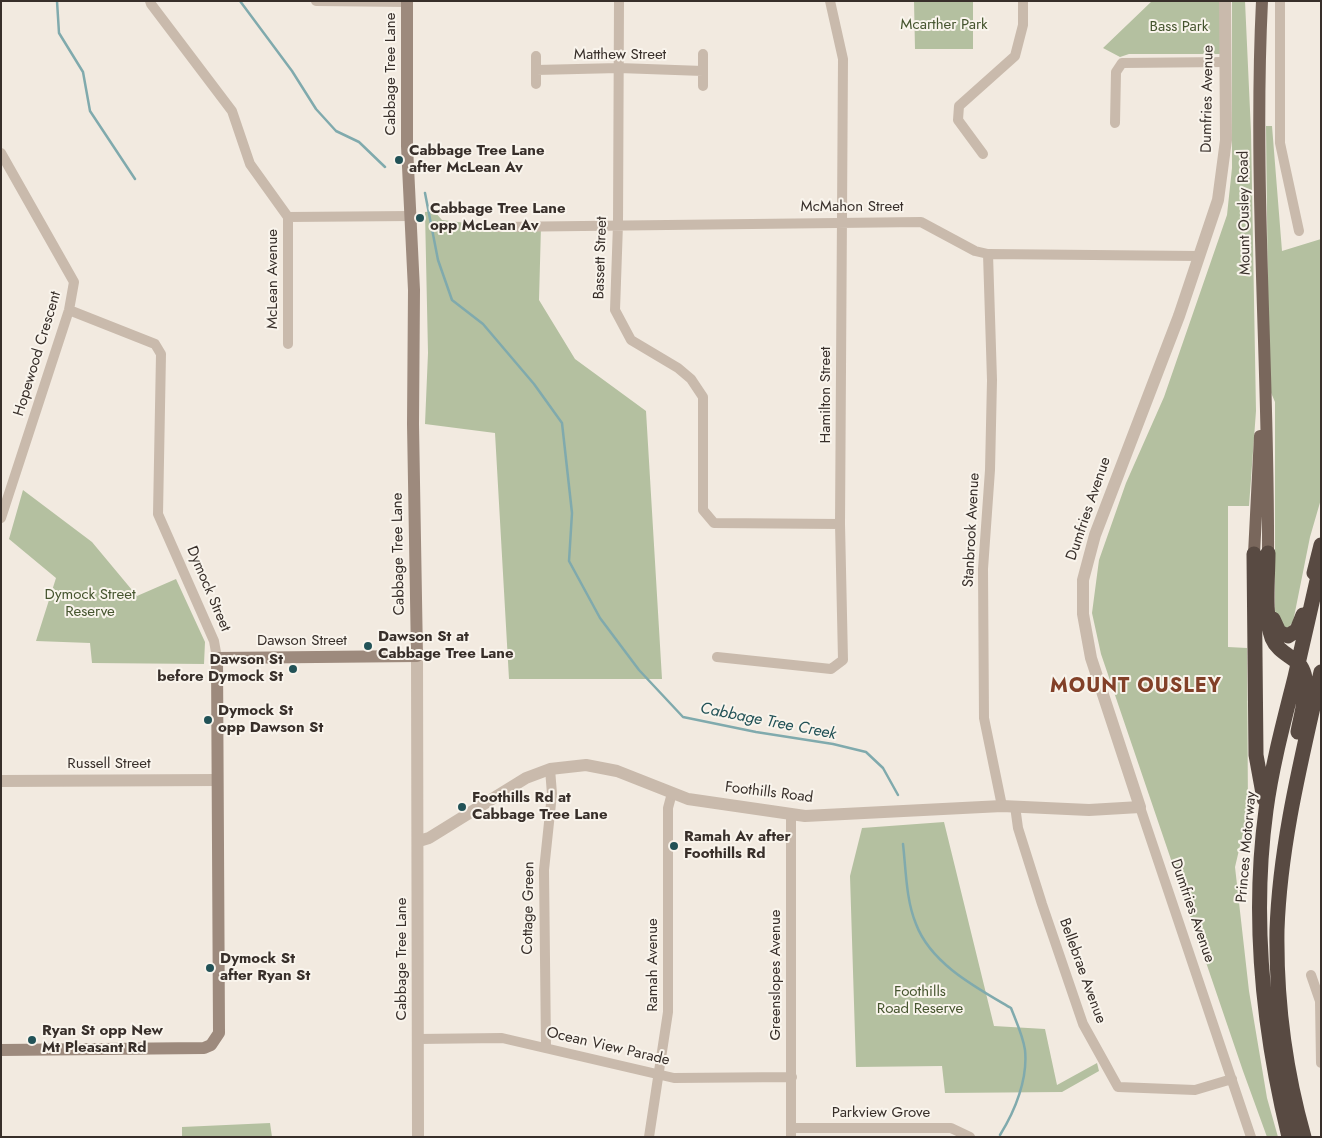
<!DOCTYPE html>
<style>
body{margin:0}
#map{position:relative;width:1322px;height:1138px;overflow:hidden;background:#f2eae0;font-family:Jost,sans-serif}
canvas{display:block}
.frame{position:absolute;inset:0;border:2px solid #382f2a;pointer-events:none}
</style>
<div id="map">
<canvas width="1322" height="1138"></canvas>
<div class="frame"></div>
</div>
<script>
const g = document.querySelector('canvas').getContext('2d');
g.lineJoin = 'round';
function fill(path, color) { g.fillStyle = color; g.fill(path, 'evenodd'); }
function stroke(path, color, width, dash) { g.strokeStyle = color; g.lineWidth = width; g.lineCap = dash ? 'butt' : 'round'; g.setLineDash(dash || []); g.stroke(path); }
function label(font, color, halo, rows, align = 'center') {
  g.font = font + ' Jost,sans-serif'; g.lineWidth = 4; g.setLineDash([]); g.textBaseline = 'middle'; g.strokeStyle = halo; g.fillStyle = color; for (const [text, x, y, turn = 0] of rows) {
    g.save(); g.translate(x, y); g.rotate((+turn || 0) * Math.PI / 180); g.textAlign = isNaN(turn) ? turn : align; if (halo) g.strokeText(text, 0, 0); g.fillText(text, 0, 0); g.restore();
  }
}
fill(new Path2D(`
 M 914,1 L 973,1 L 973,49 L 915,49 Z
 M 1152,1 L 1221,1 L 1221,54 L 1129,54 L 1120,57 L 1103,48 Z
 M 1232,1 L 1245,1 L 1251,132 L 1256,411 L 1249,506 L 1228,506 L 1228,647 L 1247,648 L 1248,812 L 1235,867 L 1249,991 L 1267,1098 L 1278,1137 L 1267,1137 L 1243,1071 L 1101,654 L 1092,613 L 1099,560 L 1126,483 L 1164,397 L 1227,215 L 1232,168 Z
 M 1266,126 L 1272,126 L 1282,251 L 1321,239 L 1321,499 L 1310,537 L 1293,622 L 1286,630 L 1278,623 L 1275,611 L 1275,402 L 1269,388 Z
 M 434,211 L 442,220 L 498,227 L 541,226 L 539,300 L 575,359 L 646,411 L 662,679 L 509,679 L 495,433 L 425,424 L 428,353 L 425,212 Z
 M 23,490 L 92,542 L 137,596 L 176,579 L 205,642 L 204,664 L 92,663 L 90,643 L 36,641 L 56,578 L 9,539 Z
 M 944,822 L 994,1026 L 1045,1029 L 1057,1085 L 1097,1063 L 1099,1071 L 1062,1092 L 945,1093 L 942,1066 L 856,1067 L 850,876 L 862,828 Z
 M 270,1123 L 272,1137 L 182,1137 L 182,1127 Z`), '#b4c0a0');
stroke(new Path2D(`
 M 57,1 L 59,33 L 83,72 L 90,111 L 135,179
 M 240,1 L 292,71 L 316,109 L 336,131 L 359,142 L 385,167
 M 425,193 L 438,260 L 452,300 L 483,324 L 534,384 L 562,423 L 572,513 L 569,561 L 600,618 L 639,670 L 683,717 L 756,732 L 833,744 L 866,752 L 883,768 L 898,795
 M 903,844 C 906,870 906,900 916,924 C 931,964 977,988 1011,1008 C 1016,1021 1023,1036 1025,1050 C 1028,1079 1015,1111 1000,1135`), '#80aaad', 2.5);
stroke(new Path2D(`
 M 150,1 L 151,4 L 232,111 L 250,164 L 288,217
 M 316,1 L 407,2
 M 619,1 L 618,224 L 615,310 L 631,340 L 678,368 L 691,379 L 703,397 L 703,510 L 714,523 L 840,524
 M 1280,1 L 1280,143 L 1299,231
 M 536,56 L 536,70 L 619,68 L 703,71 L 703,54
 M 703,71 L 703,86
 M 536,84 L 536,70
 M 1115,123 L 1116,72 L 1122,63 L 1225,62
 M 1,153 L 74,282 L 69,310 L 1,518
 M 983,154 L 958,120 L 959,106 L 1015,56 L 1023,25 L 1023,1
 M 498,227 L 921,222 L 975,251 L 988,254 L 1199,256
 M 988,254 L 992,380 L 990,470 L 983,569 L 984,718 L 1002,806
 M 69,310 L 155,344 L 161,354 L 158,514 L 214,641 L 217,658
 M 288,344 L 288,217 L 411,216
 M 717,657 L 831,669 L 843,660 L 840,524 L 843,59 L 830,1
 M 1015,806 L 1018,828 L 1042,904 L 1083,1024 L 1118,1087 L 1195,1090 L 1232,1079
 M 1140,807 L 1251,1137
 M 1311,975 L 1320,1001 L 1321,1063
 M 418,1039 L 502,1038 L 674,1078 L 792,1077
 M 546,1048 L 544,870 L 552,794 L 550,769
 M 791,1128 L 951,1128 L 970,1137
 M 649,1137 L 668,1012 L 668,808 L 672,793
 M 791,1137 L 791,814`), '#c9baac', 10);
stroke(new Path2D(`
 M 417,656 L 418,1137
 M 1,781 L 217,780
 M 419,841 L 429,838 L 526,778 L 550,769 L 586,765 L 617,771 L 688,799 L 805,816 L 1002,806 L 1089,810 L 1140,807 L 1091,658 L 1083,614 L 1083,580 L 1095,535 L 1179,316 L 1218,200 L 1226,140 L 1225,1`), '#c9baac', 12);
stroke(new Path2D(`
 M 1,1050 L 204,1048 L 211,1045 L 219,1033 L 217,658 L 417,656 L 413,424 L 414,290 L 407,146 L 407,1`), '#9d8a7d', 12);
stroke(new Path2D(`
 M 1262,1 C 1253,185 1269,369 1268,553
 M 1254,554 L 1260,436`), '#79675c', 12);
stroke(new Path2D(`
 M 1268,553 C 1268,577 1264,616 1272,638 C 1277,650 1287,654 1297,662 C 1314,677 1301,713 1298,732
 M 1254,554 L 1256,755 L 1264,799
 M 1314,573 L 1321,545
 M 1273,619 L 1279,632 L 1288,636 L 1297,630 L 1303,615
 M 1289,1137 C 1263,1030 1251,920 1266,810 C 1272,765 1284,721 1295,677 C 1304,639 1312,601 1321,563
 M 1304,1137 C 1285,1070 1276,1000 1277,930 C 1280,843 1302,757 1321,672`), '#584a42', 15);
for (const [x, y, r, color] of [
 [399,160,5,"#225257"],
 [420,218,5,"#225257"],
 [368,646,5,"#225257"],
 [293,669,5,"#225257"],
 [208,720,5,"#225257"],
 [462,807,5,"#225257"],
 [674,846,5,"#225257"],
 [210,968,5,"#225257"],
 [32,1040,5,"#225257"]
]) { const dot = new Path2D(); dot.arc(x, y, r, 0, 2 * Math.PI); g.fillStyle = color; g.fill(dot); stroke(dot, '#f9f4ec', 2); }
label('15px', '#46552f', '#f9f4ec', [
 ["Mcarther Park",944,25],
 ["Bass Park",1179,27],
 ["Dymock Street",90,595],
 ["Reserve",90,612],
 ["Foothills",920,992],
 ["Road Reserve",920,1009]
]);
label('15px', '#382f2a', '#f9f4ec', [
 ["Matthew Street",620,55],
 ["Cabbage Tree Lane",391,74,-90],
 ["Dumfries Avenue",1208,99,-89],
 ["McMahon Street",852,207],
 ["Mount Ousley Road",1245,213,-91],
 ["Bassett Street",601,258,-88],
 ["McLean Avenue",273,279,-90],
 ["Hopewood Crescent",38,354,-73],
 ["Hamilton Street",826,395,-90],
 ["Dumfries Avenue",1089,509,-71],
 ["Stanbrook Avenue",972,530,-87],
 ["Cabbage Tree Lane",399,554,-91],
 ["Dymock Street",208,589,67],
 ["Dawson Street",302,641],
 ["Russell Street",109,764],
 ["Foothills Road",769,793,7],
 ["Princes Motorway",1247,847,-85],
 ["Cottage Green",529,908,-89],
 ["Dumfries Avenue",1192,911,71],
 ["Cabbage Tree Lane",402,959,-90],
 ["Ramah Avenue",653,965,-90],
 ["Bellebrae Avenue",1082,971,70],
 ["Greenslopes Avenue",776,975,-90],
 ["Ocean View Parade",608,1047,13],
 ["Parkview Grove",881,1113]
]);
label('bold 15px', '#382f2a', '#f9f4ec', [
 ["Cabbage Tree Lane",409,151],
 ["after McLean Av",409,168],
 ["Cabbage Tree Lane",430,209],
 ["opp McLean Av",430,226],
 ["Dawson St at",378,637],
 ["Cabbage Tree Lane",378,654],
 ["Dawson St",283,660,"right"],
 ["before Dymock St",283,677,"right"],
 ["Dymock St",218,711],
 ["opp Dawson St",218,728],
 ["Foothills Rd at",472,798],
 ["Cabbage Tree Lane",472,815],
 ["Ramah Av after",684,837],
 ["Foothills Rd",684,854],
 ["Dymock St",220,959],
 ["after Ryan St",220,976],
 ["Ryan St opp New",42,1031],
 ["Mt Pleasant Rd",42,1048]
], 'left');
label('italic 16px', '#225257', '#f9f4ec', [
 ["Cabbage Tree Creek",768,722,11]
]);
g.letterSpacing = '1px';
label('bold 20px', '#824028', '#f9f4ec', [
 ["MOUNT OUSLEY",1136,687]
]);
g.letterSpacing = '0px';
</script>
